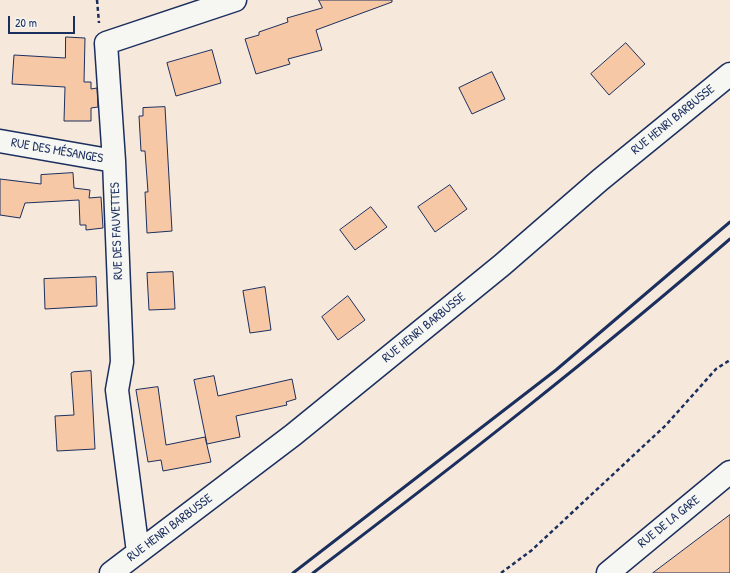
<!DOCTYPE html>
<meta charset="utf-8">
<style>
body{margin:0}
#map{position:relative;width:730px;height:573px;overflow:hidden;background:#f6e8db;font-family:"Patrick Hand",sans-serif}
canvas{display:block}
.scale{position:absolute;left:8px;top:16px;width:67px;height:18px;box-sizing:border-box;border:2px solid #1b2f5e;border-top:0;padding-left:5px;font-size:12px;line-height:14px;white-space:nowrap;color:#1b2f5e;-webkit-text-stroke:3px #f6f6f2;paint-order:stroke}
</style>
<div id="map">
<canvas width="730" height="573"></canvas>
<div class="scale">20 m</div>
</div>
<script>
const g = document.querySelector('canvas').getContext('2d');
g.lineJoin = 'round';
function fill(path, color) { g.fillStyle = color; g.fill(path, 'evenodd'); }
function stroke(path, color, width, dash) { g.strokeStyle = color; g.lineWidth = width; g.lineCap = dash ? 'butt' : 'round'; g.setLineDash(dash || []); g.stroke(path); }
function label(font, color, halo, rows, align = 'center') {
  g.font = font + ' "Patrick Hand",sans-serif'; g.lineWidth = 3; g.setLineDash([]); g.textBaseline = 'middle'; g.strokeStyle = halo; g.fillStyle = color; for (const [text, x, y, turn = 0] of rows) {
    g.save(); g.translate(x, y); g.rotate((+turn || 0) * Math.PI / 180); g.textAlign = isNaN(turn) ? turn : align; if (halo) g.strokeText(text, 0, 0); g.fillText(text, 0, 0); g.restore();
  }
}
const building = new Path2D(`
 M 319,0 L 392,0 L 392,2 L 316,30 L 322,50 L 288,59 L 290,64 L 256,74 L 245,39 L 259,35 L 259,32 L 288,22 L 287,18 L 322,8 Z
 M 66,37 L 85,38 L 84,82 L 91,82 L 91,89 L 97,88 L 98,107 L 91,108 L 91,121 L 64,121 L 65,87 L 12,84 L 14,55 L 65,58 Z
 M 626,43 L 645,64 L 609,95 L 591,74 Z
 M 212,50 L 221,83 L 176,96 L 167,63 Z
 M 492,72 L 505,99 L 472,114 L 459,88 Z
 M 165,107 L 172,231 L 147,233 L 145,192 L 148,192 L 145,151 L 141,151 L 139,116 L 143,116 L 143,108 Z
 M 73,173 L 74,188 L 90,190 L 89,198 L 101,197 L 103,228 L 86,230 L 86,225 L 80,225 L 79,200 L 25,203 L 20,218 L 0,215 L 0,179 L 41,184 L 41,175 Z
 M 450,185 L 467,209 L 435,232 L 418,207 Z
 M 371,207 L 387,227 L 355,250 L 340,230 Z
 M 173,272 L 175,309 L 149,310 L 147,273 Z
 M 96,277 L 97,306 L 45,309 L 44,279 Z
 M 265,287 L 271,330 L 250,333 L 243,291 Z
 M 348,296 L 365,320 L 338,340 L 322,317 Z
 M 91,371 L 95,449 L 57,451 L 55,416 L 74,415 L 71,373 L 73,372 Z
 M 214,376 L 218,396 L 292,379 L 296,399 L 286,402 L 287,405 L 236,416 L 240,437 L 207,444 L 194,380 Z
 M 158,387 L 166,445 L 205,437 L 211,462 L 163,471 L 161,460 L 148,462 L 136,390 Z
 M 730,515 L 730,573 L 653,573 Z`);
fill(building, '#f6c8a5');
stroke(building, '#1b2f5e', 1);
const minor = new Path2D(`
 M 0,141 L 114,161
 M 138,552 L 117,390 L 122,362 L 114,161 L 106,43 L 235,0
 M 111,573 L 293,435 L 502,265 L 600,180 L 730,74
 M 608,573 L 730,472`);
stroke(minor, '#1b2f5e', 25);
stroke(new Path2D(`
 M 97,0 L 99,23
 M 501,573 L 532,550 L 666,425 L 716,369 L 730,360`), '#1b2f5e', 2.5, [4, 3]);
stroke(minor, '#f6f6f2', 22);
stroke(new Path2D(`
 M 293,573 L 556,370 L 730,222
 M 313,573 C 455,465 595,356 730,239`), '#1b2f5e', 3);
label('13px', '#1b2f5e', '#f6f6f2', [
 ["RUE HENRI BARBUSSE",673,120,-39],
 ["RUE DES MÉSANGES",57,151,10],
 ["RUE DES FAUVETTES",117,231,-92],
 ["RUE HENRI BARBUSSE",424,328,-39],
 ["RUE DE LA GARE",669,522,-39],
 ["RUE HENRI BARBUSSE",170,528,-37]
]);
</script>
